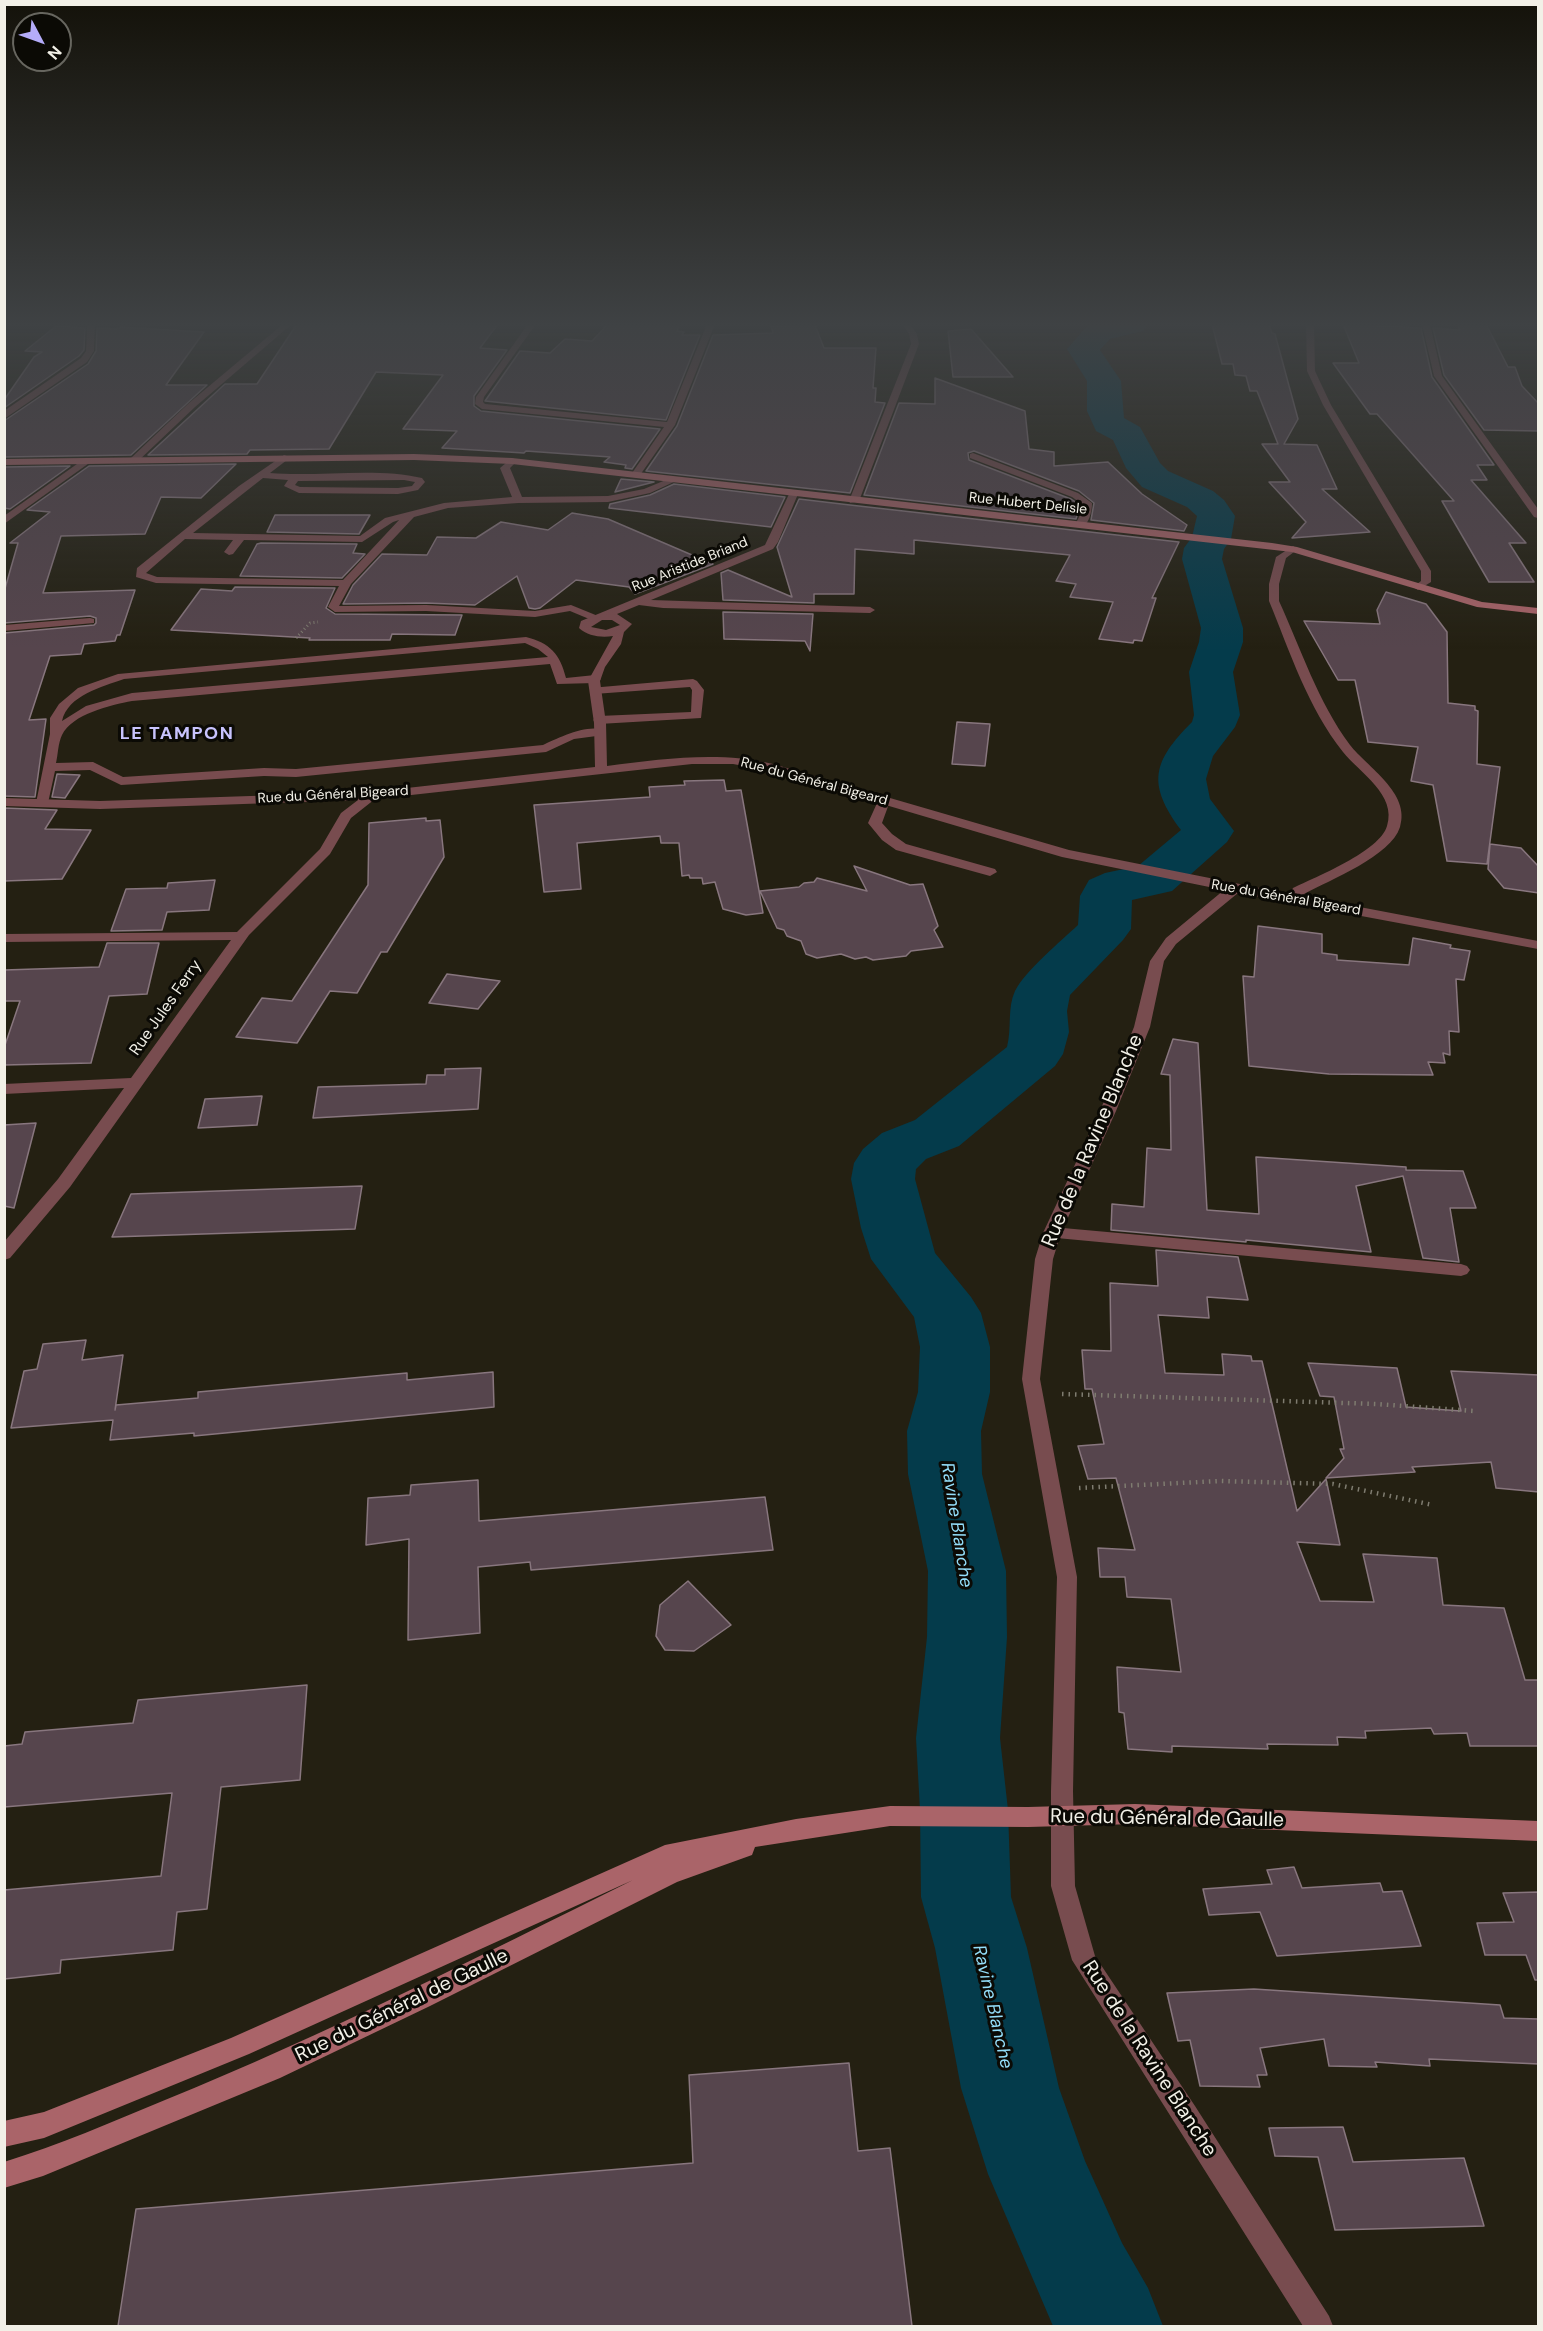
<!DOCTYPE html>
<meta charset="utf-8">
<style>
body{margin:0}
#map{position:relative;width:1543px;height:2331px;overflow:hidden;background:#242012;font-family:"DM Sans",sans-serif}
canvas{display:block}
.frame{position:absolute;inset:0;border:6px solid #f2f0e7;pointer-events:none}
.north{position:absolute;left:12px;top:12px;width:60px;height:60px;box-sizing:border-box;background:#0b0a05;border:2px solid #67665f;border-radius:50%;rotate:131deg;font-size:16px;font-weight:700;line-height:24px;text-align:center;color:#f2f0e7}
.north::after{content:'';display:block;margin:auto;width:21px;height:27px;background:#b4acf9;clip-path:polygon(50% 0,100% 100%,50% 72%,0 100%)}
</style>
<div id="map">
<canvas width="1543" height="2331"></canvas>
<div class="frame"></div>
<div class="north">N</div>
</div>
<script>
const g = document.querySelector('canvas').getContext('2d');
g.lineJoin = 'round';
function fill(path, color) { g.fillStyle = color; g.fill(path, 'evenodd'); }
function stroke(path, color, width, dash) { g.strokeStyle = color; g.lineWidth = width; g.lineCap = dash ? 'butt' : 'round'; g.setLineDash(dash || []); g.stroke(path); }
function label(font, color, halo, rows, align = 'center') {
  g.font = font + ' "DM Sans",sans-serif'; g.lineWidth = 6; g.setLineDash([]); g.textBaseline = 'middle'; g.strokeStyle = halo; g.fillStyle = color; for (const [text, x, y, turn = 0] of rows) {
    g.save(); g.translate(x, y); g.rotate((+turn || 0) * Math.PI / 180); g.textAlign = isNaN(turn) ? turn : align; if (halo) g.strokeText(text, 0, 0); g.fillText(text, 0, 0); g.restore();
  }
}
fill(new Path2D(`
 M 1093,324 L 1148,324 L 1143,331 L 1110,339 L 1100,350 L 1121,381 L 1124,418 L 1140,427 L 1160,463 L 1168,471 L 1213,491 L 1224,500 L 1235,516 L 1231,539 L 1224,549 L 1222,559 L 1243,628 L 1243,642 L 1233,672 L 1240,715 L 1235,727 L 1213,756 L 1206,779 L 1210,799 L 1234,831 L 1227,842 L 1172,891 L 1132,900 L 1131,929 L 1123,940 L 1070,995 L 1067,1011 L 1069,1032 L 1063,1054 L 1055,1066 L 959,1146 L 926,1159 L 916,1169 L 915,1179 L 935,1253 L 971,1297 L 981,1313 L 990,1347 L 990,1392 L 981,1431 L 982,1474 L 1006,1571 L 1007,1637 L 1000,1738 L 1008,1810 L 1011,1897 L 1027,1948 L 1059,2088 L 1085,2161 L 1122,2243 L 1148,2288 L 1163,2326 L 1053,2326 L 988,2174 L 961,2088 L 935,1948 L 921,1897 L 920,1810 L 916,1738 L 927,1637 L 928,1571 L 908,1474 L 907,1431 L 918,1392 L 920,1347 L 914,1317 L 871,1259 L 861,1228 L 851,1179 L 854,1163 L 863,1149 L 882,1133 L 915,1120 L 1007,1047 C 1012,1028 1007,1008 1015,991 C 1025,971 1061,941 1078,925 L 1080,896 L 1089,880 L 1105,873 L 1138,866 L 1181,830 C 1147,784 1152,762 1192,722 L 1194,715 L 1189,672 L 1199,642 L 1201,628 L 1182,559 L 1184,548 L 1192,537 L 1197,516 L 1187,507 L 1142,487 L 1126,468 L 1113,440 L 1096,431 L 1087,411 L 1087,381 L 1067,349 L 1088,325 Z`), '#043b4b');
const building = new Path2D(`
 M 297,324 L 498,324 L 480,348 L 507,350 L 474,396 L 474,406 L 481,411 L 660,429 L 632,469 L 625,468 L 626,465 L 604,462 L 610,457 L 526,451 L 524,453 L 442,448 L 457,431 L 403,429 L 443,375 L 376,372 L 329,449 L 250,450 L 247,454 L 148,455 L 225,384 L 257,384 Z
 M 608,324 L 680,324 L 677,331 L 684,332 L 682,335 L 700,335 L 666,420 L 485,401 L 520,351 L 550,353 L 565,339 L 592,341 Z
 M 1212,324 L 1269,324 L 1272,333 L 1275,334 L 1298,419 L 1284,444 L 1317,445 L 1337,489 L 1322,489 L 1370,532 L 1292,538 L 1306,522 L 1269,482 L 1290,482 L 1262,444 L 1278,444 L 1257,391 L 1250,391 L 1246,376 L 1235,375 L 1233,364 L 1222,364 Z
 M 1343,324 L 1421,328 L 1432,377 L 1494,465 L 1477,465 L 1487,480 L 1471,480 L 1526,543 L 1509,543 L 1534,582 L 1489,582 L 1442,501 L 1454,501 L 1377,414 L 1370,414 L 1333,363 L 1359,363 Z
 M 1457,324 L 1486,324 L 1508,367 L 1515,367 L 1522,386 L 1539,404 L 1539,431 L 1484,430 L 1444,375 L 1433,328 L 1460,330 Z
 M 815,325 L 824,348 L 876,348 L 873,388 L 876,388 L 875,402 L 885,403 L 850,493 L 646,471 L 677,426 L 713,335 L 773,333 L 771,326 Z
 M 56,326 L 85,328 L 84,350 L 79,356 L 4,408 L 4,400 L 34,357 L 42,352 L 25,351 Z
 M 120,327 L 204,332 L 166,385 L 207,385 L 131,455 L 4,457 L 4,421 L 88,364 L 96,351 L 97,328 L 117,329 Z
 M 971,329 L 1013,377 L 953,377 L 948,331 Z
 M 935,378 L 1025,411 L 1029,449 L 1054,452 L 1054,466 L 1108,462 L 1142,494 L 1187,525 L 1184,531 L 1091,520 L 1094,503 L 1079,491 L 974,451 L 968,453 L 969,460 L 1071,499 L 1080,505 L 1076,519 L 864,495 L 899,403 L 935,404 Z
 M 236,464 L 201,498 L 161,497 L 145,534 L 61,536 L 43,593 L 135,590 L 120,635 L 117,635 L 115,641 L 84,644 L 81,654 L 50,656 L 29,720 L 46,719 L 35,797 L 4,796 L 4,633 L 94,625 L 96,623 L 96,618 L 90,616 L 4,623 L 4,592 L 18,543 L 10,543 L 50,512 L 27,510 L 89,466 Z
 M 70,466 L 10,509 L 4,508 L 4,467 Z
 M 621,479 L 654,482 L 615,492 Z
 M 674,484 L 785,497 L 771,527 L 609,508 L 610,504 L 650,495 Z
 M 799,499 L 850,505 L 1179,542 L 1152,598 L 1156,598 L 1142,641 L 1134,640 L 1133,643 L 1099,639 L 1113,602 L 1070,597 L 1076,584 L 1056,581 L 1070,555 L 914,540 L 914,554 L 855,549 L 854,594 L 814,594 L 814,603 L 723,600 L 721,573 L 728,570 L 792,597 L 777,547 Z
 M 572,513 L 608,519 L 713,564 L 635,594 L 629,587 L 576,580 L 540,608 L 535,609 L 529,608 L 517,576 L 475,605 L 426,603 L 343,604 L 353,585 L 382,554 L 427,555 L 437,537 L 476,538 L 501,522 L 548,530 Z
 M 275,515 L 370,515 L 359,534 L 267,532 Z
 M 261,543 L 357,544 L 353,553 L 365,554 L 342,578 L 240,576 L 257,544 Z
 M 235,587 L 335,588 L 326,608 L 335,614 L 462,615 L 455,635 L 392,634 L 390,640 L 309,640 L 310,638 L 171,630 L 201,589 L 232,591 Z
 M 1386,592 L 1426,604 L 1447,632 L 1448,703 L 1475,706 L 1475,710 L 1478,711 L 1477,764 L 1500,767 L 1487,864 L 1447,861 L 1433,785 L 1411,781 L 1418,747 L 1368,742 L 1355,680 L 1338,680 L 1304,621 L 1380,624 L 1377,610 Z
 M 723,612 L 813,614 L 810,651 L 805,641 L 724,639 Z
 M 957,722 L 990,724 L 985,766 L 952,764 Z
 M 57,774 L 80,775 L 65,798 L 52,797 Z
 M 724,780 L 726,791 L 741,790 L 763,913 L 746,915 L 723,909 L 715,882 L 703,884 L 702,878 L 690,878 L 689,875 L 682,876 L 679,843 L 661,843 L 660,836 L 577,843 L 581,889 L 544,892 L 534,805 L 650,797 L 649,787 L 685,785 L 684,781 Z
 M 4,808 L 57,810 L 45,829 L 91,830 L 62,879 L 4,881 Z
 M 426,818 L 426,821 L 440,820 L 444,857 L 387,952 L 381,952 L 357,993 L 330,991 L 297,1043 L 236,1037 L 262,998 L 292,1001 L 368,885 L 369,823 Z
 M 1490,844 L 1521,848 L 1539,867 L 1539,893 L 1504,888 L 1488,869 Z
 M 854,866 L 910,885 L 923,884 L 938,926 L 934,930 L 943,947 L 911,951 L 906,956 L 873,960 L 866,957 L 855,959 L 841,954 L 817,958 L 806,954 L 801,941 L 787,936 L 784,930 L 777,928 L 760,891 L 799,887 L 804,883 L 814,882 L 817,878 L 867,891 Z
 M 215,880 L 209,910 L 167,912 L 162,930 L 111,931 L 126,889 L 167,888 L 168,883 Z
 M 1258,926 L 1322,934 L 1322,953 L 1337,955 L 1337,960 L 1409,965 L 1413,938 L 1451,945 L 1450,948 L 1470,951 L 1464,980 L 1456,979 L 1459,1032 L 1449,1031 L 1450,1055 L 1443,1053 L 1445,1063 L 1428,1062 L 1433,1075 L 1329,1074 L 1249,1066 L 1243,976 L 1254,977 Z
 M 107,943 L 159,943 L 147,994 L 109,996 L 91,1063 L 4,1065 L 4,1048 L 20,1001 L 4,1001 L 4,970 L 99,967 Z
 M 447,974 L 500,981 L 478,1009 L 429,1003 Z
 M 1173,1039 L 1198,1043 L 1207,1210 L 1259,1214 L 1256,1157 L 1406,1167 L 1406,1170 L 1463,1171 L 1476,1208 L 1450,1208 L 1459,1262 L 1423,1258 L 1403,1176 L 1356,1186 L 1371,1252 L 1246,1240 L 1246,1242 L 1111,1230 L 1112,1204 L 1144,1207 L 1147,1148 L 1171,1150 L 1170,1075 L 1161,1074 Z
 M 481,1068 L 478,1109 L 313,1118 L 318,1087 L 426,1084 L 427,1075 L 445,1075 L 445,1069 Z
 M 262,1096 L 257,1125 L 198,1128 L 205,1099 Z
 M 36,1123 L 14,1208 L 4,1206 L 4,1125 Z
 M 362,1186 L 355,1229 L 112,1237 L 131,1194 Z
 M 1156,1250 L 1238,1257 L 1248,1300 L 1207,1297 L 1209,1318 L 1158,1315 L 1165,1373 L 1224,1375 L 1222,1354 L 1251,1356 L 1252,1361 L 1262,1361 L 1297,1511 L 1326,1479 L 1340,1545 L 1297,1542 L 1320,1601 L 1374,1602 L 1363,1554 L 1437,1558 L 1443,1605 L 1504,1608 L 1525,1680 L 1539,1680 L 1539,1746 L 1470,1746 L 1467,1733 L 1434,1734 L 1431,1728 L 1365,1731 L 1366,1738 L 1337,1737 L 1338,1745 L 1267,1744 L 1268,1749 L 1172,1746 L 1172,1752 L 1128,1749 L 1124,1713 L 1119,1712 L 1117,1667 L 1181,1672 L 1171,1599 L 1127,1597 L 1125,1577 L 1100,1577 L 1098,1548 L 1135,1550 L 1116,1478 L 1088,1479 L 1078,1446 L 1104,1444 L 1092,1389 L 1085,1389 L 1082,1350 L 1111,1351 L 1110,1283 L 1158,1286 Z
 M 86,1340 L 82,1360 L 123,1355 L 115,1410 L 116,1405 L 198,1398 L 198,1392 L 407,1373 L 407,1380 L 493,1372 L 494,1407 L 194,1436 L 194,1433 L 110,1440 L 113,1420 L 11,1428 L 24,1371 L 37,1369 L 43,1344 Z
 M 1308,1363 L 1397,1368 L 1406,1407 L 1461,1411 L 1451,1371 L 1539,1375 L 1539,1492 L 1496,1488 L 1491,1462 L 1412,1467 L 1415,1472 L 1326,1478 L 1344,1458 L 1340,1449 L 1344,1449 L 1334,1397 L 1320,1396 Z
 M 478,1480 L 479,1521 L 765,1497 L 773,1550 L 531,1570 L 530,1562 L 478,1567 L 480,1633 L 408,1640 L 409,1539 L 366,1545 L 368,1498 L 410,1495 L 411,1485 Z
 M 688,1581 L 731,1625 L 694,1651 L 665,1650 L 656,1636 L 660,1605 Z
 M 307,1685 L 300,1780 L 221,1787 L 207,1909 L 177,1912 L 173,1950 L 61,1960 L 60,1973 L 4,1979 L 4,1890 L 161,1876 L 172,1793 L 4,1807 L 4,1746 L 22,1744 L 25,1732 L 133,1723 L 138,1700 Z
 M 1294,1867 L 1302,1888 L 1380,1883 L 1383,1892 L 1402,1891 L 1421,1946 L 1277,1956 L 1260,1912 L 1209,1915 L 1203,1889 L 1272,1884 L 1267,1870 Z
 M 1539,1892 L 1539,1980 L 1535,1980 L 1526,1955 L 1485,1955 L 1477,1923 L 1514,1922 L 1503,1893 Z
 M 1254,1989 L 1500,2005 L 1504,2018 L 1539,2019 L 1539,2064 L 1429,2059 L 1430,2066 L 1375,2062 L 1377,2067 L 1329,2066 L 1324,2039 L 1260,2048 L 1267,2075 L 1257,2075 L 1260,2087 L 1200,2086 L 1190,2040 L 1178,2041 L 1167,1993 Z
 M 849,2063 L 858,2151 L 890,2148 L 912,2326 L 118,2326 L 136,2209 L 693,2163 L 689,2075 Z
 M 1343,2127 L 1353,2162 L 1464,2158 L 1484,2226 L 1335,2230 L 1318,2157 L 1275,2156 L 1269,2128 Z`);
fill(building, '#56454d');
stroke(building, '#88767e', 1.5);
stroke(new Path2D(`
 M 296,638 L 310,623 L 318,622`), '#7f7c70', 3, [1, 3]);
stroke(new Path2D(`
 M 1062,1394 L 1376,1404 L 1474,1411
 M 1079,1488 L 1220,1481 L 1333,1484 L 1433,1505`), '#7f7c70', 4.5, [1.5, 5]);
fill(new Path2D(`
 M 284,455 L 287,456 L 287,460 L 270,473 C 318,477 377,467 422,478 L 425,482 L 418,490 L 398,494 L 299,493 L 284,486 L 288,480 L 263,478 L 193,533 L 360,536 L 385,518 L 444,503 L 512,497 L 500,468 L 512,458 L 517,461 L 510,468 L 522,497 L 608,496 L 644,489 L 673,477 L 678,480 L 650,493 L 608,502 L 518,503 L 448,508 L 414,517 L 351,584 L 339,606 L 426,605 L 535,611 L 571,605 L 598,616 L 598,620 L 594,621 L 570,611 L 535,617 L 426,611 L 335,612 L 328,607 L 339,586 L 156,583 L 136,577 L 137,568 L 239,486 ZM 404,480 L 415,482 L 412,486 L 398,488 L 300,487 L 295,485 L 298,481 ZM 399,520 L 343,580 L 157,577 L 146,573 L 185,539 L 233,540 L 224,552 L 229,555 L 233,554 L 244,540 L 362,542 L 393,522 Z
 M 526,637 C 550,643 560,654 566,678 L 595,675 L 601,679 L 595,683 L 557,684 L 550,664 L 132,701 C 111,705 72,714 62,735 C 58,743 58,755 56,763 L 93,762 L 123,777 L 264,768 L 296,769 L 543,745 C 557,738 593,721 606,732 L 604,735 L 574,739 L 546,752 L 296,777 L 264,776 L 121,785 L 90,770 L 55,771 L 48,803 L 42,807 L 36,803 L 50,734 L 50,718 L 59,704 L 78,688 L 118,674 ZM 525,643 L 538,649 L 548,657 L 132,693 L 86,706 L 62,721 C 68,695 102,687 124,679 Z
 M 693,679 L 697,681 L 704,690 L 701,718 L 599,724 L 593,720 L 599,716 L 691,712 L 692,690 L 690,687 L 594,694 L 590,692 L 590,688 Z
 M 884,797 L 890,801 L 882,823 L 892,834 L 906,844 L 995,869 L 997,872 L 990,876 L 896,850 L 882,840 L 868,823 L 878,801 Z
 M 1052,1227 L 1461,1264 L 1467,1266 L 1470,1270 L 1467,1274 L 1461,1276 L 1046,1237 L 1043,1233 L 1046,1229 Z`), '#784c4f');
fill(new Path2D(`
 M 87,324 L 95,324 L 94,351 L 87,362 L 4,419 L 4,411 L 81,358 L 86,351 Z
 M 528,324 L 536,324 L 484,397 L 483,402 L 485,404 L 667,422 L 707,324 L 715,324 L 675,425 L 638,478 L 630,476 L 664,427 L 482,409 L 475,404 L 476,397 Z
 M 902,324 L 910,324 L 917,334 L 919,344 L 859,501 L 850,503 L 849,501 L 911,344 L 909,334 Z
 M 1306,324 L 1314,324 L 1315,371 L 1331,405 L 1431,571 L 1431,582 L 1418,590 L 1413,587 L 1421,581 L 1421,571 L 1323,405 L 1307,371 Z
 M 1422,324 L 1430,324 L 1442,376 L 1538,509 L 1538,518 L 1534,517 L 1434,376 Z
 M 973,453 L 1078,493 L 1092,503 C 1092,512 1089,525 1080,528 L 1075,525 L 1082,511 L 1082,504 L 1072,497 L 970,458 L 970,454 Z
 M 84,459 L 92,461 L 4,524 L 4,516 Z
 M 790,492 L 798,494 L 778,542 L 773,549 L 651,600 L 870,607 L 875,610 L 870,613 L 663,608 L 639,605 L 617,614 L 632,624 L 624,632 L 621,644 L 605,667 L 600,681 L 606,723 L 607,766 C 663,759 718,751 773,764 L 1069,850 L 1290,894 L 1293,888 C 1316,877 1380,851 1387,826 C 1397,795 1360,773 1343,752 C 1308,708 1290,652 1269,601 L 1269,584 L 1276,557 L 1293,546 L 1298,549 L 1286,558 L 1279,584 L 1279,601 C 1301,649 1318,702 1350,745 C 1367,767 1411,793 1400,827 C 1391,856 1330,880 1304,894 L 1302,896 L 1538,941 L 1538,949 L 1238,893 L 1176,944 L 1164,961 L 1150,1027 L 1116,1111 L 1061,1233 L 1053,1259 L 1040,1379 L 1077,1577 L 1073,1791 L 1075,1886 L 1095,1956 L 1195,2106 L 1329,2316 L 1333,2326 L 1303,2326 L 1072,1960 L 1051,1886 L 1051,1791 L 1057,1577 L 1022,1379 L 1035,1259 L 1043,1233 L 1100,1111 L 1134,1027 L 1150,961 L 1166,938 L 1224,890 L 1062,857 L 767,770 L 733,764 L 692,764 L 375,799 L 351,818 L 330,854 L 249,935 L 70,1187 L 10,1258 L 4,1260 L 4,1242 L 58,1179 L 124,1088 L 4,1094 L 4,1084 L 131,1078 L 231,940 L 4,942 L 4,934 L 237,932 L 320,849 L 341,813 L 358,800 L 100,809 L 4,806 L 4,798 L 100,801 L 371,792 L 595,767 L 594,723 L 588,681 L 613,636 C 601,638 588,636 579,628 L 581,621 L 765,545 ZM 602,620 L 612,620 L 620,625 L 606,630 L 591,627 Z
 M 90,618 L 94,619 L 94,623 L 4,631 L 4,625 Z`), '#784c4f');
fill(new Path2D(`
 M 283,324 L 292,324 L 195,407 L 137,462 L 131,462 L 131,458 L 189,403 Z`), '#784c4f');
fill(new Path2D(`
 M 414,454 L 512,458 L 1272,543 L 1297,547 L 1482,602 L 1538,608 L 1538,614 L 1477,607 L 1292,552 L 512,464 L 414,460 L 4,465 L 4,459 Z
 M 1135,1804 L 1538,1821 L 1538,1841 L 1135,1824 L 1028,1827 L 890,1826 L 755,1847 L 752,1855 L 677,1882 L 430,2006 L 280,2078 L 43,2176 L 4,2188 L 4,2162 C 59,2145 112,2122 165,2100 C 325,2035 478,1957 633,1880 L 249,2054 L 44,2138 L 4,2147 L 4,2121 L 44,2112 L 231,2038 L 665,1845 L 796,1819 L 890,1806 L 1028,1807 Z`), '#aa6469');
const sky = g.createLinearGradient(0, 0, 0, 650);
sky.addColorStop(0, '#14120a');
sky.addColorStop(0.5, '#3f4244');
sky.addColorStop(1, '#3f424400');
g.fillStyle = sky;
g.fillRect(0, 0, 1543, 650);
label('14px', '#f2f0e7', '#0b0a05', [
 ["Rue Hubert Delisle",1028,504,6],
 ["Rue Aristide Briand",690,565,-22],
 ["Rue du Général Bigeard",814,782,15],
 ["Rue du Général Bigeard",333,795,-3],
 ["Rue du Général Bigeard",1286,898,10]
]);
label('16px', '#f2f0e7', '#0b0a05', [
 ["Rue Jules Ferry",166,1008,-55]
]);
g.letterSpacing = '1.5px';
label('bold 18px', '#c8c3fd', '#0b0a05', [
 ["LE TAMPON",177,734]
]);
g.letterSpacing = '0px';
label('italic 18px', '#93ddf9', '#0b0a05', [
 ["Ravine Blanche",956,1525,81],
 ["Ravine Blanche",992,2007,77]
]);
label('20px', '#f2f0e7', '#0b0a05', [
 ["Rue de la Ravine Blanche",1093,1141,-67],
 ["Rue du Général de Gaulle",1167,1819,1],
 ["Rue du Général de Gaulle",402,2006,-26],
 ["Rue de la Ravine Blanche",1149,2059,57]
]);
</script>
